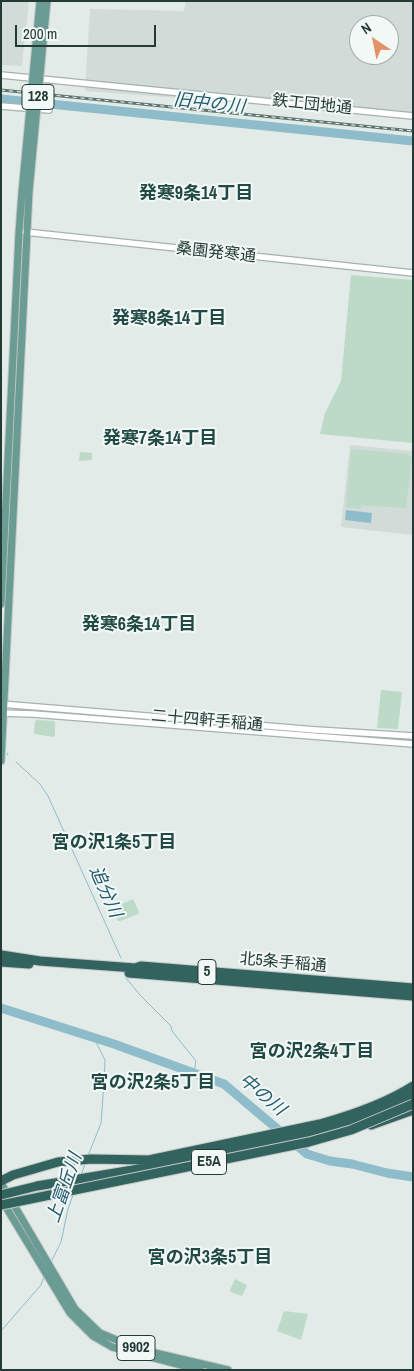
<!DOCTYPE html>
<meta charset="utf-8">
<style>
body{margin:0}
#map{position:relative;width:414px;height:1371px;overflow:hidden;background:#e2ebe8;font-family:"Archivo Narrow",sans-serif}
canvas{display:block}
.frame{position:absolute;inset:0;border:2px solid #243a36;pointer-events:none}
.north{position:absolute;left:349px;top:15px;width:50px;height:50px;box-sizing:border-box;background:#f2f8f6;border:1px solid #a0aca9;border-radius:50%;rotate:326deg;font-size:14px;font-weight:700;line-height:20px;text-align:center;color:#243a36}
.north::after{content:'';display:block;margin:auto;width:18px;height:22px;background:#e49167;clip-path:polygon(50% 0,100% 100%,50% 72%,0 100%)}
.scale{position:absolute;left:15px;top:25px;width:141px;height:22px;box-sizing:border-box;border:2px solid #243a36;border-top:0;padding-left:6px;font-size:15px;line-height:18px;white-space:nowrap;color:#243a36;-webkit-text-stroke:4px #f2f8f6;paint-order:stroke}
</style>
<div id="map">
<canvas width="414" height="1371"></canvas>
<div class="frame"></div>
<div class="north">N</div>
<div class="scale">200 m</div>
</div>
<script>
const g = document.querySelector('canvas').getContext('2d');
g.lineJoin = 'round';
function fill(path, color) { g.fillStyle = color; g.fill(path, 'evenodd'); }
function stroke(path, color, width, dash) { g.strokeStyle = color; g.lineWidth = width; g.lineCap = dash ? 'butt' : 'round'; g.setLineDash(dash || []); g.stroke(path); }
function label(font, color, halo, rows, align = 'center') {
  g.font = font + ' "Archivo Narrow","Noto Sans JP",sans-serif'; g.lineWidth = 4; g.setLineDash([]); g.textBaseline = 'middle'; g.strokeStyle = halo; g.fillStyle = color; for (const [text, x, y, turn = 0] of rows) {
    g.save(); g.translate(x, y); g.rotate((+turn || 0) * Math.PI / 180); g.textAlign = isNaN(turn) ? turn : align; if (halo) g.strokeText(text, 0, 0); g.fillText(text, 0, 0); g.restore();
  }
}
fill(new Path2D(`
 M 1,1 L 29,1 L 22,66 L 1,65 Z
 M 186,1 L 413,1 L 413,120 L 248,103 L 85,91 L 90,9 L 184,11 ZM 359,25 L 389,25 L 389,55 L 359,55 Z
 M 350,445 L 413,451 L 413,535 L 341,527 Z`), '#d1dbd7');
fill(new Path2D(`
 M 351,275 L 413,280 L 413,443 L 320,434 L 325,413 L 341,381 Z
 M 351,449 L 408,454 L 412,459 L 406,508 L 361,505 L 360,509 L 346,507 Z
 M 80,452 L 92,453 L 92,460 L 79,461 Z
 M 381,690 L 402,692 L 398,729 L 397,729 L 377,728 Z
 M 36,720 L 54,721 L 55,723 L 55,735 L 53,737 L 35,734 L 34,733 L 35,722 Z
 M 133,899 L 139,912 L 138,914 L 120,921 L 118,921 L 112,908 Z
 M 235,1279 L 247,1285 L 242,1296 L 231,1292 L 230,1290 Z
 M 284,1311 L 308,1314 L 301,1340 L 277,1331 Z`), '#bddac8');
fill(new Path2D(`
 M 346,510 L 372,513 L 371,523 L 345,520 Z`), '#8fbccb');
stroke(new Path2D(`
 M 7,753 L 8,755
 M 16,762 L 40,784 L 48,796 L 121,958
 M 126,978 L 140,995 L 171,1026 L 172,1031 L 196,1061 L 194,1072
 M 88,1156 L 101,1123 L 104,1083 L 105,1060 L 94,1038
 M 81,1175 L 86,1162
 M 51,1262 L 61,1242 L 68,1209 L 73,1195
 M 1,1331 L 41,1285 L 44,1277`), '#8fbccb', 1);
stroke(new Path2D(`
 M 1,99 L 413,141
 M 1,1008 L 114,1044 L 224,1084 L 307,1154 L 330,1161 L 352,1164 L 387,1173 L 413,1177`), '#8fbccb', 9);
const minor = new Path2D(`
 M 1,75 L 413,116
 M 1,106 L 49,110
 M 25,232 L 413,273
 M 1,704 L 316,730 L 413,736
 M 1,713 L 33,714 L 413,744`);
const major = new Path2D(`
 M 1,604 L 19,232 L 22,192
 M 1,761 L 29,192
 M 1,1183 L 75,1309 L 100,1333 L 138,1349 L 228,1370
 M 1,1199 L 70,1313 L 93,1336 L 112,1347 L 200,1370`);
const highway = new Path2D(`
 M 1,955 L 40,961 L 135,968 L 141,966 L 413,988
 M 1,962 L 29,964
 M 129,973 L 413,996
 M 371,1125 L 413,1110
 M 1,1181 L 13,1175 L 58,1162 L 91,1159 L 149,1160 L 320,1124 C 352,1115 385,1104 413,1086
 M 37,1186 L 145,1168 L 331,1129 L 378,1112 L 413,1095`);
stroke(minor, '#a5b2af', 8);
stroke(major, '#c2c8c7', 9);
stroke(highway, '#c2c8c7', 11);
stroke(minor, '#fff', 5.5);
stroke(major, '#6b9c94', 7);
stroke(highway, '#33635e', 9);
const rail = new Path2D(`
 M 1,90 L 413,131`);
stroke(rail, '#5e7672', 3);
stroke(rail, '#f2f8f6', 1, [4]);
const majorBridge = new Path2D(`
 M 22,192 L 40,1
 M 29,192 L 47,1`);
const highwayBridge = new Path2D(`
 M 1,1195 L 37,1186
 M 1,1205 L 309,1142 L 351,1130 L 413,1104`);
stroke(majorBridge, '#c2c8c7', 9, []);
stroke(highwayBridge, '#c2c8c7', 11, []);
stroke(majorBridge, '#6b9c94', 7);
stroke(highwayBridge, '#33635e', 9);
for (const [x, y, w] of [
 [38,97,32],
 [207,972,18],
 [209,1162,35],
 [136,1348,38]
]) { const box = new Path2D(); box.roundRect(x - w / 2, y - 12.5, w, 25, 4); g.fillStyle = '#f2f8f6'; g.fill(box); stroke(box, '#243a36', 1); }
label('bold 15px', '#243a36', null, [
 ["128",38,97],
 ["5",207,972],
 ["E5A",209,1162],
 ["9902",136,1348]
]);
label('16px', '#243a36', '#f2f8f6', [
 ["鉄工団地通",312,105,6],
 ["桑園発寒通",216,253,6],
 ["二十四軒手稲通",207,721,5],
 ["北5条手稲通",283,963,5]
]);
label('italic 18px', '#245c70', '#f2f8f6', [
 ["旧中の川",209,104,6],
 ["追分川",105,892,66],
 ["中の川",262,1095,40],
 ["上富丘川",65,1188,-71]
]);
label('bold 18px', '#224a44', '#f2f8f6', [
 ["発寒9条14丁目",196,194],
 ["発寒8条14丁目",169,319],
 ["発寒7条14丁目",160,439],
 ["発寒6条14丁目",139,625],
 ["宮の沢1条5丁目",114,843],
 ["宮の沢2条4丁目",312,1052],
 ["宮の沢2条5丁目",153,1083],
 ["宮の沢3条5丁目",210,1258]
]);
</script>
